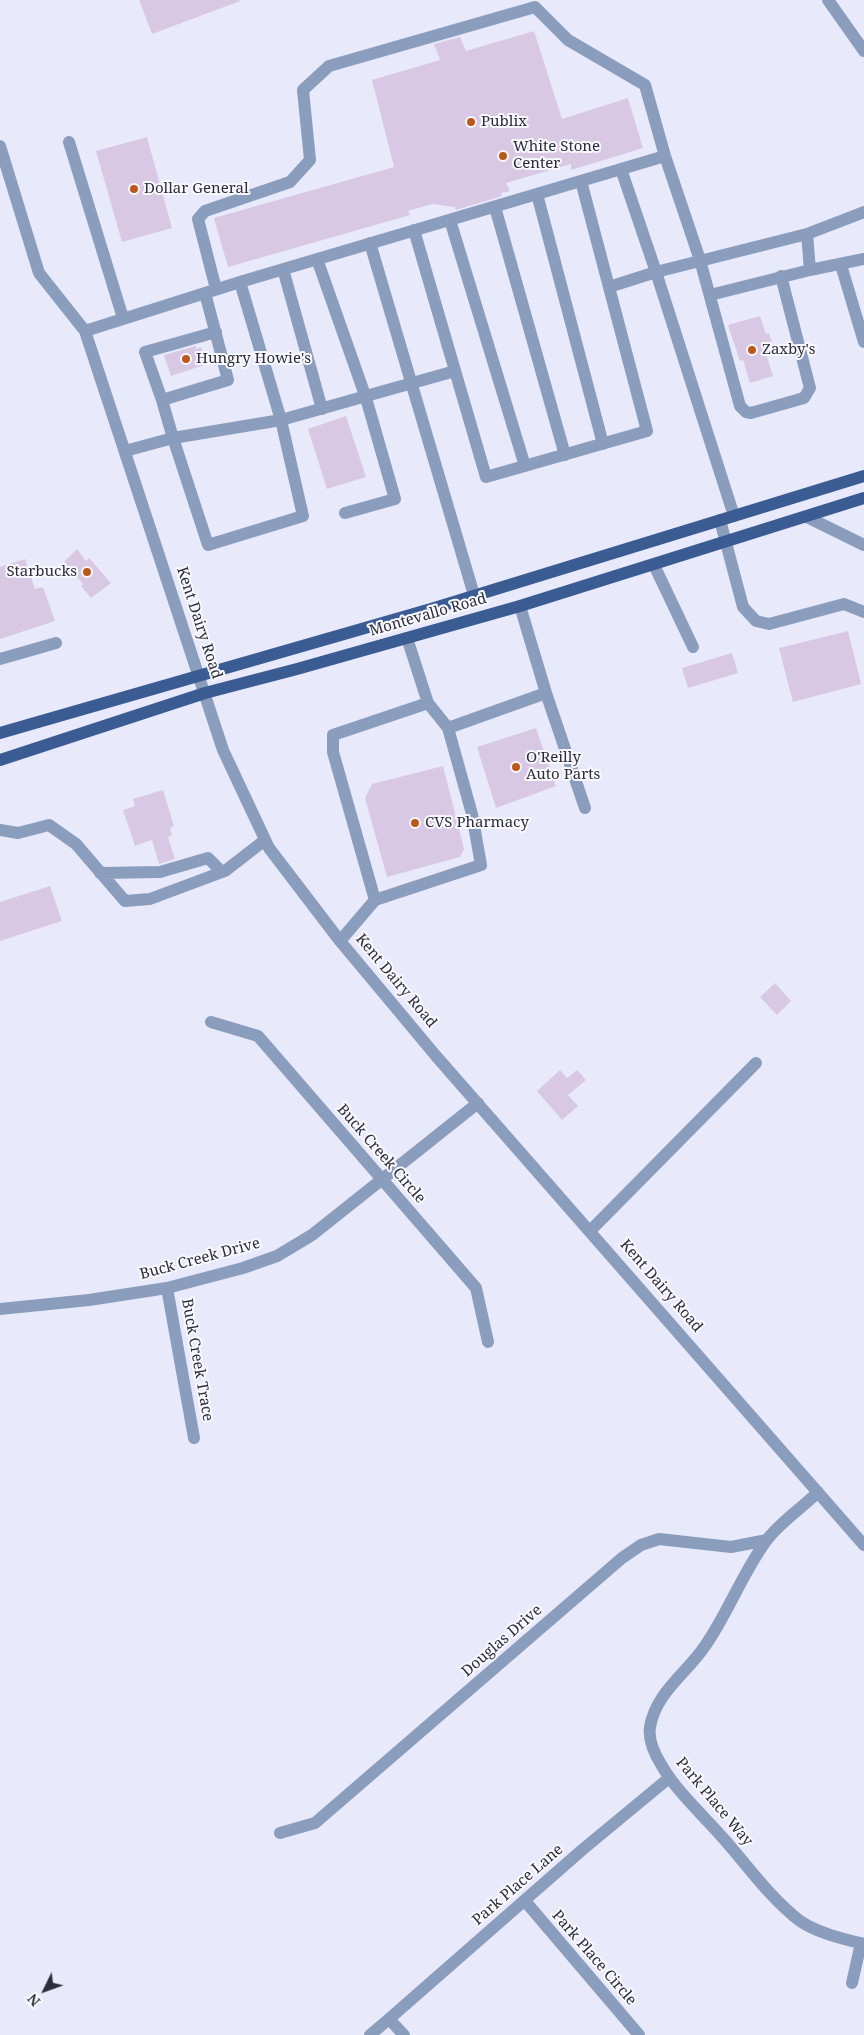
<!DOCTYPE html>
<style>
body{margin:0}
#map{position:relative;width:864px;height:2035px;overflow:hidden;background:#e9e9fc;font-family:"Noto Serif",serif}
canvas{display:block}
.north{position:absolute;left:20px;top:1965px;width:50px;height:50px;-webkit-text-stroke:4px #f8f8fe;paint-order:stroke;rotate:228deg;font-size:14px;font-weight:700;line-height:20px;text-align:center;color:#2d2d39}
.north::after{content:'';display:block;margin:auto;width:18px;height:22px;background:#2d2d39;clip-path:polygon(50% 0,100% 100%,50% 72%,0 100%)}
</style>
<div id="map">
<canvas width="864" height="2035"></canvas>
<div class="north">N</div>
</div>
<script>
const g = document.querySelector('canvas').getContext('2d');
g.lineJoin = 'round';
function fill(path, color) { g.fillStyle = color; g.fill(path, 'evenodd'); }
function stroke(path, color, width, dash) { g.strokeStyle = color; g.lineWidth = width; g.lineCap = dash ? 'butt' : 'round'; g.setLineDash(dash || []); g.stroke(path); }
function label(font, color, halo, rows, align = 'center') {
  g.font = font + ' "Noto Serif",serif'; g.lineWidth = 4; g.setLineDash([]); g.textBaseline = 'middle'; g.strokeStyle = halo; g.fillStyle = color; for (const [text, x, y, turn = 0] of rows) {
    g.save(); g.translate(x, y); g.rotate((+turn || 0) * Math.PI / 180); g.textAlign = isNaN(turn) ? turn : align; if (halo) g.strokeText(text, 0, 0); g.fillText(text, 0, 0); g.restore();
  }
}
fill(new Path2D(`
 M 139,0 L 239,0 L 240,1 L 152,34 Z
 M 534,31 L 562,119 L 628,98 L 643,148 L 571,170 L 571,164 L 506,183 L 510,191 L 501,193 L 502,196 L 456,210 L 455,207 L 432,204 L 408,211 L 410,215 L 228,267 L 214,218 L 394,167 L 372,80 L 440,60 L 434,44 L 460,37 L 466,51 Z
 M 147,137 L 172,228 L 122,242 L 96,151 Z
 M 760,316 L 766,334 L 769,333 L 773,346 L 769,347 L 771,353 L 766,354 L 773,376 L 750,383 L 743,360 L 740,361 L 728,325 Z
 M 196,346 L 196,349 L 201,347 L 207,364 L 171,376 L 164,355 Z
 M 346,416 L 366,477 L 327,489 L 308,429 Z
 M 77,549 L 86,561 L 89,558 L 111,583 L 91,598 L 81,586 L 83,584 L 64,562 Z
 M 25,559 L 35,589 L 43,587 L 55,621 L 0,639 L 0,567 Z
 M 848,631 L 861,684 L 793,702 L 779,648 Z
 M 732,653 L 738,673 L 688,688 L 682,668 Z
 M 536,728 L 556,786 L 496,808 L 477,747 Z
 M 443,766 L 464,849 L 460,857 L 387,877 L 365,798 L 372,784 Z
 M 163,790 L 174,826 L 170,828 L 172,835 L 168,837 L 175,859 L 159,864 L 152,840 L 135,846 L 123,810 L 135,806 L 133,799 Z
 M 50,886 L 62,921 L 0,941 L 0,902 Z
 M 775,983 L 791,1001 L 777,1015 L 760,997 Z
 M 560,1070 L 567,1078 L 577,1070 L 586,1080 L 568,1095 L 578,1106 L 562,1120 L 537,1091 Z`), '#d8c8e4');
stroke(new Path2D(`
 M 828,0 L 864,51
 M 69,142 L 123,318
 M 0,146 L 39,273 L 85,331 L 223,750 L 269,848 L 340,941 L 436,1056 L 864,1545
 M 537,194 L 603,444
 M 495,207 L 565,455
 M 450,220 L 525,466
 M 414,230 L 486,477 L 647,431 L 581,181
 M 370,243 L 474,595
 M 317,259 L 366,398 L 395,499 L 345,513
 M 841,265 L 864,342
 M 283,269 L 322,409
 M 810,270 L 864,259
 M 240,282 L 281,420 L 455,371
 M 609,287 L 656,272 L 621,169
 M 216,289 L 198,219 L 205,211 L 290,182 L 310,160 L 303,90 L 329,66 L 535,7 L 568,40 L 645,85 L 665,156 L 700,260 L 740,406 L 746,412 L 751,413 L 804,398 L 810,388 L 781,276
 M 205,293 L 228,380 L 162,400 L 145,352 L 216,332
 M 710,295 L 810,270 L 807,234
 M 85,331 L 240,282 L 665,156
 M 281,420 L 303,516 L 208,545 L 173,438 Z
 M 125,451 L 173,438 L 162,400
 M 734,516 L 656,272 L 807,234 L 864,212
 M 807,517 L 864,545
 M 720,520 L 743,607 L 756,621 L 769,624 L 844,604 L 864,612
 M 654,565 L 693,647
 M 407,638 L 428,703
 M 0,659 L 56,643
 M 546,693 L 585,808
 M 448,728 L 546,693 L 520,606
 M 0,830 L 18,833 L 49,825 L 76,844 L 125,901 L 150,899 L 225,871 L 265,840
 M 100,873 L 160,872 L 208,858 L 222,872
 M 340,941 L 375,900 L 481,865 L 472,814 L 448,728 L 428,703 L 333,735 L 333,752 L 375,900
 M 211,1022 L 258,1036 L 476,1288 L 488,1342
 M 591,1230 L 756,1063
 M 167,1288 L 194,1438
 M 0,1309 L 89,1300 L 167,1288 L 243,1268 L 277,1256 L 312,1235 L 478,1103
 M 818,1492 C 802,1508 779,1523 766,1541 C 742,1574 728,1613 705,1646 C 687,1673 656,1692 650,1727 C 648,1740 655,1755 662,1766 C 677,1792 703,1815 723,1838 C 748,1866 770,1898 800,1921 C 818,1933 843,1939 864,1944
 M 280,1833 L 315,1823 L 622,1558 L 641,1545 L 659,1539 L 731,1547 L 767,1540
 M 525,1901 L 639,2035
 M 852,1983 L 861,1943
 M 389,2019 L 582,1850 L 669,1778
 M 370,2035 L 389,2019 L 404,2035`), '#8a9dbd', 12);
stroke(new Path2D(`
 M 0,733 L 431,609 L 864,476
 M 0,760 L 205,693 L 297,669 L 520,606 L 864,498`), '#3b5b93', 12);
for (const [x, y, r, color] of [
 [471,122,5,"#bb591b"],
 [503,156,5,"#bb591b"],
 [134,189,5,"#bb591b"],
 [752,350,5,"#bb591b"],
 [186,359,5,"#bb591b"],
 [87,572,5,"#bb591b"],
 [516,767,5,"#bb591b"],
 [415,823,5,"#bb591b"]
]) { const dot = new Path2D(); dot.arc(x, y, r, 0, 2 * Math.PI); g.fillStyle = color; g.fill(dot); stroke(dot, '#f8f8fe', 2); }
label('15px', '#2d2d39', '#f8f8fe', [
 ["Publix",481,122],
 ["White Stone",513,147],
 ["Center",513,164],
 ["Dollar General",144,189],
 ["Zaxby's",762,350],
 ["Hungry Howie's",196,359],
 ["Starbucks",77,572,"right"],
 ["O'Reilly",526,758],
 ["Auto Parts",526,775],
 ["CVS Pharmacy",425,823]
], 'left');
label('15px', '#2d2d39', '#f8f8fe', [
 ["Montevallo Road",428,615,-16],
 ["Kent Dairy Road",199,623,72],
 ["Kent Dairy Road",396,981,50],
 ["Buck Creek Circle",381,1154,49],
 ["Buck Creek Drive",200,1259,-15],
 ["Kent Dairy Road",661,1286,49],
 ["Buck Creek Trace",197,1360,80],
 ["Douglas Drive",502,1641,-41],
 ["Park Place Way",714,1802,50],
 ["Park Place Lane",518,1885,-41],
 ["Park Place Circle",594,1958,49]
]);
</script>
